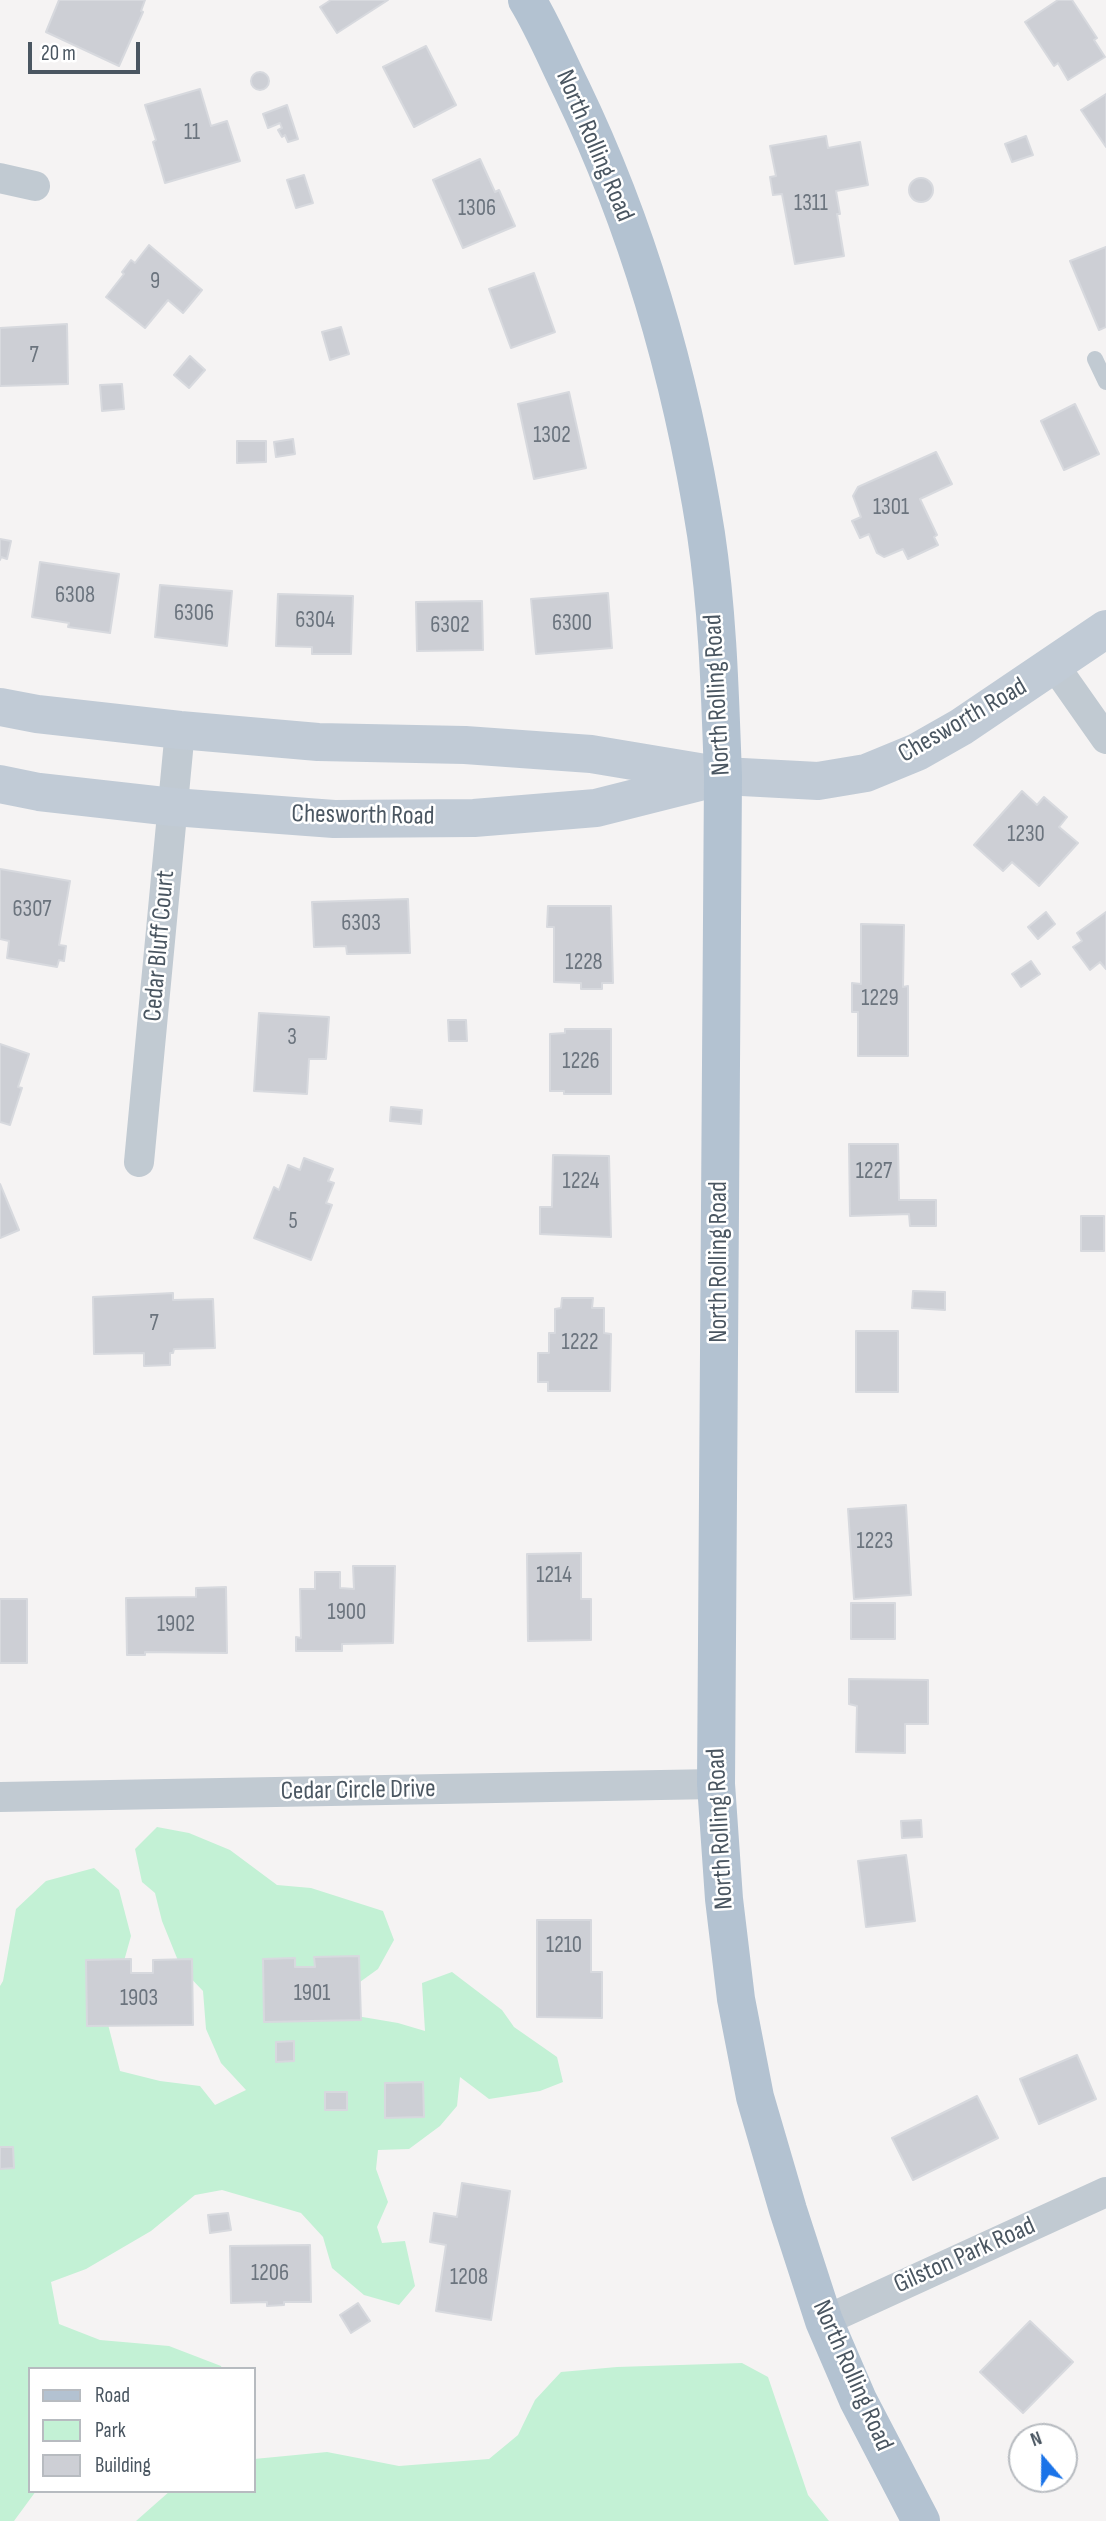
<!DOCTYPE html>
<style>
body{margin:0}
#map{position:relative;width:1106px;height:2521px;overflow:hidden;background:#f5f3f3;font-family:"Sofia Sans Condensed",sans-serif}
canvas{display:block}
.legend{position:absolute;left:28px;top:2367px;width:228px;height:126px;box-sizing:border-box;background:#fff;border:2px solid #b7bbc0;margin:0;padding:9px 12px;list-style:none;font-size:21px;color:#4a5661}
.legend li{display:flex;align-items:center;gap:14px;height:35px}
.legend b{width:35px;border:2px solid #b7bbc0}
.north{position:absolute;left:1008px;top:2423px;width:70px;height:70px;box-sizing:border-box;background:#fff;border:2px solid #b7bbc0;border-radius:50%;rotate:340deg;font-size:19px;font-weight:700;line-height:28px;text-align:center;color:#4a5661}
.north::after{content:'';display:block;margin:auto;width:24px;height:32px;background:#1a73e8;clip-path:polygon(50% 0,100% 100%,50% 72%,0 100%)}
.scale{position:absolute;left:28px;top:42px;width:112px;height:32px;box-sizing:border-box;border:4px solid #4a5661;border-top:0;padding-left:9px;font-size:21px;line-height:24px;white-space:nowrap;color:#4a5661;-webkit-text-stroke:5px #fff;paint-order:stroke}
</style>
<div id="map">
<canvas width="1106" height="2521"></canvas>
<ul class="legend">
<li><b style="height:9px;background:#b3c2d1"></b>Road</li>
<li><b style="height:19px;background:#c3f1d5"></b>Park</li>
<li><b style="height:19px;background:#cdcfd5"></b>Building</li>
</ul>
<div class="north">N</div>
<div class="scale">20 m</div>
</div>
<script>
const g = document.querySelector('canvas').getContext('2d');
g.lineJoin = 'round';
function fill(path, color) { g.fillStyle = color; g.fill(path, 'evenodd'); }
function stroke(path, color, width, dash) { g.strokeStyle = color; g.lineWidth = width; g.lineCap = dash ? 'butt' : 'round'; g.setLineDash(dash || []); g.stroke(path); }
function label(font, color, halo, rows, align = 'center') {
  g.font = font + ' "Sofia Sans Condensed",sans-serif'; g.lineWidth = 5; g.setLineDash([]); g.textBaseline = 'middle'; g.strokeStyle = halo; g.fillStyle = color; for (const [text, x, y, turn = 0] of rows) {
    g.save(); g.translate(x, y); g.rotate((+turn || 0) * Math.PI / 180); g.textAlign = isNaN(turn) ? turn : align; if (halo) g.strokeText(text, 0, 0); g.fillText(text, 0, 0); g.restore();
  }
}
fill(new Path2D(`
 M 157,1827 L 189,1833 L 230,1850 L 277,1885 L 311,1888 L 383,1911 L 394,1940 L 378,1969 L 321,2010 L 398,2023 L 425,2031 L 422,1983 L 452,1972 L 502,2010 L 514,2027 L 557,2057 L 563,2082 L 540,2091 L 489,2099 L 460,2077 L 457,2106 L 440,2126 L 409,2149 L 378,2150 L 376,2169 L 388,2202 L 377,2227 L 382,2243 L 405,2241 L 415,2286 L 399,2305 L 364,2295 L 332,2268 L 323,2237 L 301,2213 L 222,2190 L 195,2195 L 151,2231 L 86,2269 L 51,2282 L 59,2324 L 100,2340 L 169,2346 L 221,2366 L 222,2369 L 30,2369 L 30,2491 L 36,2491 L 14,2521 L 0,2521 L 0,1986 L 3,1981 L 16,1909 L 46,1881 L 94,1868 L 119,1890 L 131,1936 L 117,1986 L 103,2005 L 120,2071 L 160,2081 L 200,2086 L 215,2105 L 246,2090 L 221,2063 L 206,2029 L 203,1991 L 181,1968 L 162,1921 L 155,1893 L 142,1882 L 135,1849 Z
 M 742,2363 L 768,2377 L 808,2495 L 829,2521 L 136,2521 L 170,2491 L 254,2491 L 254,2459 L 327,2452 L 399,2466 L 489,2459 L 518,2435 L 535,2400 L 561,2372 L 617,2367 Z`), '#c3f1d5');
const building = new Path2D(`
 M 59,0 L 145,0 L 141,11 L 143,12 L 119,66 L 46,32 Z
 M 331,0 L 388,0 L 337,33 L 320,7 Z
 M 1058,0 L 1072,0 L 1097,38 L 1094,40 L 1105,57 L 1068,80 L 1058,63 L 1054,66 L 1025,22 Z
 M 426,46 L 456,105 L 414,127 L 383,67 Z
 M251 81a9 9 0 1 1 18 0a9 9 0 1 1-18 0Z
 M 200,89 L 211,126 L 227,121 L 240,161 L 165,183 L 153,142 L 156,140 L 145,105 Z
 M 1106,94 L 1106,147 L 1081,110 Z
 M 287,105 L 298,139 L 288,142 L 285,135 L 282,137 L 278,130 L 282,128 L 280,123 L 268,128 L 263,114 Z
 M 826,136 L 828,148 L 860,142 L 868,185 L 836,191 L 840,214 L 837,214 L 844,256 L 795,264 L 782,194 L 773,195 L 770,177 L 776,176 L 770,146 Z
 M 1026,136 L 1033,155 L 1012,162 L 1005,144 Z
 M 480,159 L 495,192 L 499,190 L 515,226 L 463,248 L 433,180 Z
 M 304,175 L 313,203 L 296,208 L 287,180 Z
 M909 190a12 12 0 1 1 24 0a12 12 0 1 1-24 0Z
 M 149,245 L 202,290 L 183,313 L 168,300 L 145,328 L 106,297 L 124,274 L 122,272 L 131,260 L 135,263 Z
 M 1106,247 L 1106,327 L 1099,330 L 1070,261 Z
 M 534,273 L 555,332 L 511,348 L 489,289 Z
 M 67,324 L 68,384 L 0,386 L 0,328 Z
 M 341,327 L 349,354 L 330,360 L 322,332 Z
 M 190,356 L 205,370 L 189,388 L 174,375 Z
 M 122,384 L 124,409 L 102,411 L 100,385 Z
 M 569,392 L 586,468 L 534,479 L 518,404 Z
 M 1075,404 L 1099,454 L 1064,470 L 1041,421 Z
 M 293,439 L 295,454 L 276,457 L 274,442 Z
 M 237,441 L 266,441 L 266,462 L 237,463 Z
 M 936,452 L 952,484 L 920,499 L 937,535 L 934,537 L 938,545 L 908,559 L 903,549 L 884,557 L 877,553 L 869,534 L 860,538 L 852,521 L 861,517 L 853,496 L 858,487 Z
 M 0,539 L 11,541 L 7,559 L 1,557 L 0,560 Z
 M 40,562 L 119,574 L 110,633 L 68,627 L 69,623 L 32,617 Z
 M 160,585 L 232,591 L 227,646 L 155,637 Z
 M 608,593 L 612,648 L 536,654 L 531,599 Z
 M 278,594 L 353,596 L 351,654 L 312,654 L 312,647 L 276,646 Z
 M 482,601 L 483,650 L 417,651 L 416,602 Z
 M 1022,791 L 1037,805 L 1044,797 L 1067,817 L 1059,827 L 1078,843 L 1039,886 L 1012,862 L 1003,871 L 974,845 Z
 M 0,869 L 70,881 L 59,945 L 66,946 L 64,961 L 59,960 L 57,967 L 7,958 L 9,941 L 0,939 Z
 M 408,899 L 410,953 L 347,954 L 346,946 L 314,947 L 312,902 Z
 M 548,906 L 611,906 L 613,983 L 602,983 L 602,989 L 581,989 L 581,983 L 554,982 L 554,927 L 547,927 Z
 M 1046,912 L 1055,924 L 1038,939 L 1028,927 Z
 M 1106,912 L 1106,969 L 1100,962 L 1090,970 L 1073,947 L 1082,941 L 1077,933 Z
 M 861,924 L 904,925 L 903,987 L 908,986 L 908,1056 L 858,1056 L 858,1012 L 852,1012 L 852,983 L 861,984 Z
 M 1031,961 L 1040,974 L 1021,987 L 1012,974 Z
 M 259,1013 L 329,1017 L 326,1059 L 309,1059 L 307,1094 L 254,1091 Z
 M 448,1020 L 466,1020 L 467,1041 L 449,1041 Z
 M 565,1029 L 611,1029 L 611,1094 L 564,1094 L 564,1091 L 550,1091 L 550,1034 L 565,1033 Z
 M 0,1044 L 29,1054 L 18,1087 L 22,1088 L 10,1125 L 0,1122 Z
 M 391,1107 L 422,1110 L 421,1124 L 390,1121 Z
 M 849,1144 L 898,1144 L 899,1200 L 936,1200 L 936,1226 L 910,1226 L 909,1214 L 850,1216 Z
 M 553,1155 L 609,1156 L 611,1237 L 540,1234 L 540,1207 L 552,1207 Z
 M 304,1158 L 333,1169 L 328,1181 L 334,1183 L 326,1203 L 332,1205 L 311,1260 L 254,1238 L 274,1187 L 279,1190 L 288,1165 L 300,1170 Z
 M 0,1184 L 19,1230 L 0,1238 Z
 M 1081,1216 L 1104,1216 L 1104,1251 L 1081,1251 Z
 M 913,1291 L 945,1292 L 945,1310 L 912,1308 Z
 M 173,1293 L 173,1300 L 213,1299 L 215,1348 L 174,1349 L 173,1353 L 170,1353 L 170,1365 L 144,1366 L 144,1353 L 94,1354 L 93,1297 Z
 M 562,1298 L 593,1298 L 592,1308 L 604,1308 L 604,1333 L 611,1334 L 610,1391 L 548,1391 L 548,1382 L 538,1382 L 538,1353 L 549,1353 L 549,1333 L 555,1333 L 555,1309 L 561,1308 Z
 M 856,1331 L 898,1331 L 898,1392 L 856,1392 Z
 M 906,1505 L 911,1595 L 854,1599 L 848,1509 Z
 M 581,1553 L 581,1599 L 591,1599 L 591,1640 L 528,1641 L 527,1554 Z
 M 353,1566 L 395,1566 L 393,1643 L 342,1644 L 342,1651 L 296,1651 L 296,1637 L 301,1638 L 300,1589 L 315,1589 L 315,1572 L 340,1572 L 340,1588 L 354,1589 Z
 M 226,1587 L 227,1653 L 145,1652 L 145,1655 L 127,1655 L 126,1598 L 196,1597 L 196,1588 Z
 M 0,1599 L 27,1599 L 27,1663 L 0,1663 Z
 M 851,1603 L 895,1603 L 895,1639 L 851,1639 Z
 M 849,1679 L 928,1680 L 928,1724 L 905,1724 L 905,1753 L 856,1752 L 857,1706 L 849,1704 Z
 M 921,1820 L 922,1837 L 902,1838 L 901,1821 Z
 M 906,1855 L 915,1921 L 866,1927 L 858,1861 Z
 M 537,1920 L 591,1920 L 591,1972 L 602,1972 L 602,2018 L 537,2017 Z
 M 359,1956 L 361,2020 L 264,2022 L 263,1959 L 295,1958 L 295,1967 L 315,1967 L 314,1957 Z
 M 131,1959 L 131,1973 L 153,1973 L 153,1960 L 192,1959 L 193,2025 L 87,2026 L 86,1960 Z
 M 294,2041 L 294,2061 L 276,2062 L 276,2042 Z
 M 1077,2055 L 1096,2099 L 1039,2124 L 1020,2079 Z
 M 423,2082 L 424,2117 L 385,2118 L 385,2083 Z
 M 325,2092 L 347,2092 L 347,2110 L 325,2110 Z
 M 977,2096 L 998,2138 L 913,2180 L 892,2138 Z
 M 0,2147 L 13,2147 L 14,2168 L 0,2169 Z
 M 462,2183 L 510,2191 L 491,2320 L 436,2311 L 446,2245 L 430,2242 L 434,2213 L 457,2217 Z
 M 228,2213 L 231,2230 L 210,2233 L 208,2215 Z
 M 310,2245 L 311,2302 L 284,2302 L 284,2305 L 267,2306 L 267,2302 L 231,2303 L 230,2246 Z
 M 358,2303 L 370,2321 L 351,2333 L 340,2315 Z
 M 1030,2321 L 1073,2362 L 1023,2413 L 980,2372 Z`);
fill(building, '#cdcfd5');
stroke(building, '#d7d9de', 2);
stroke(new Path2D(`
 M 1095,359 L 1106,382`), '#c1cad2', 16);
stroke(new Path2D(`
 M 0,178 L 35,186
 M 1054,665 L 1106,739
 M 139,1162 L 180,730
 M 0,1797 L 716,1784
 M 824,2321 L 1106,2192`), '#c1cad2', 30);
stroke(new Path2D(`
 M 0,707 L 37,714 L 180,730 L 318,742 L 465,745 L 591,754 L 723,776 L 818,781 L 866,773 L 917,752 L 961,727 L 1106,629
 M 0,784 L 39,792 L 173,807 L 334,819 L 474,818 L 596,808 L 707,780`), '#c1cbd6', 38);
stroke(new Path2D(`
 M 527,0 C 544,28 557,60 572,90 C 639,229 682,381 706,534 C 718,614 720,695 723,776 L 716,1784 L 724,1899 L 736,1999 L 755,2097 L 788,2210 L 824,2321 L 858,2400 L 921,2521`), '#b3c2d1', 38);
label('23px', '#6b747e', null, [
 ["11",192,133],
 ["1311",811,204],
 ["1306",477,209],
 ["9",155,282],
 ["7",34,356],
 ["1302",552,436],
 ["1301",891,508],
 ["6308",75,596],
 ["6306",194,614],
 ["6304",315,621],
 ["6300",572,624],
 ["6302",450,626],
 ["1230",1026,835],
 ["6307",32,910],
 ["6303",361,924],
 ["1228",584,963],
 ["1229",880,999],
 ["3",292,1038],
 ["1226",581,1062],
 ["1227",874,1172],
 ["1224",581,1182],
 ["5",293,1222],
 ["7",154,1324],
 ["1222",580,1343],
 ["1223",875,1542],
 ["1214",554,1576],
 ["1900",347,1613],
 ["1902",176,1625],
 ["1210",564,1946],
 ["1901",312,1994],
 ["1903",139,1999],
 ["1206",270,2274],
 ["1208",469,2278]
]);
label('26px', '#4a5661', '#fff', [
 ["North Rolling Road",594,146,67],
 ["North Rolling Road",718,695,-93],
 ["Chesworth Road",963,721,-30],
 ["Chesworth Road",363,816,1],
 ["Cedar Bluff Court",160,946,-85],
 ["North Rolling Road",719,1262,-90],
 ["Cedar Circle Drive",358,1791,-1],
 ["North Rolling Road",721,1829,-93],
 ["Gilston Park Road",965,2256,-24],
 ["North Rolling Road",852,2376,66]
]);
</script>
